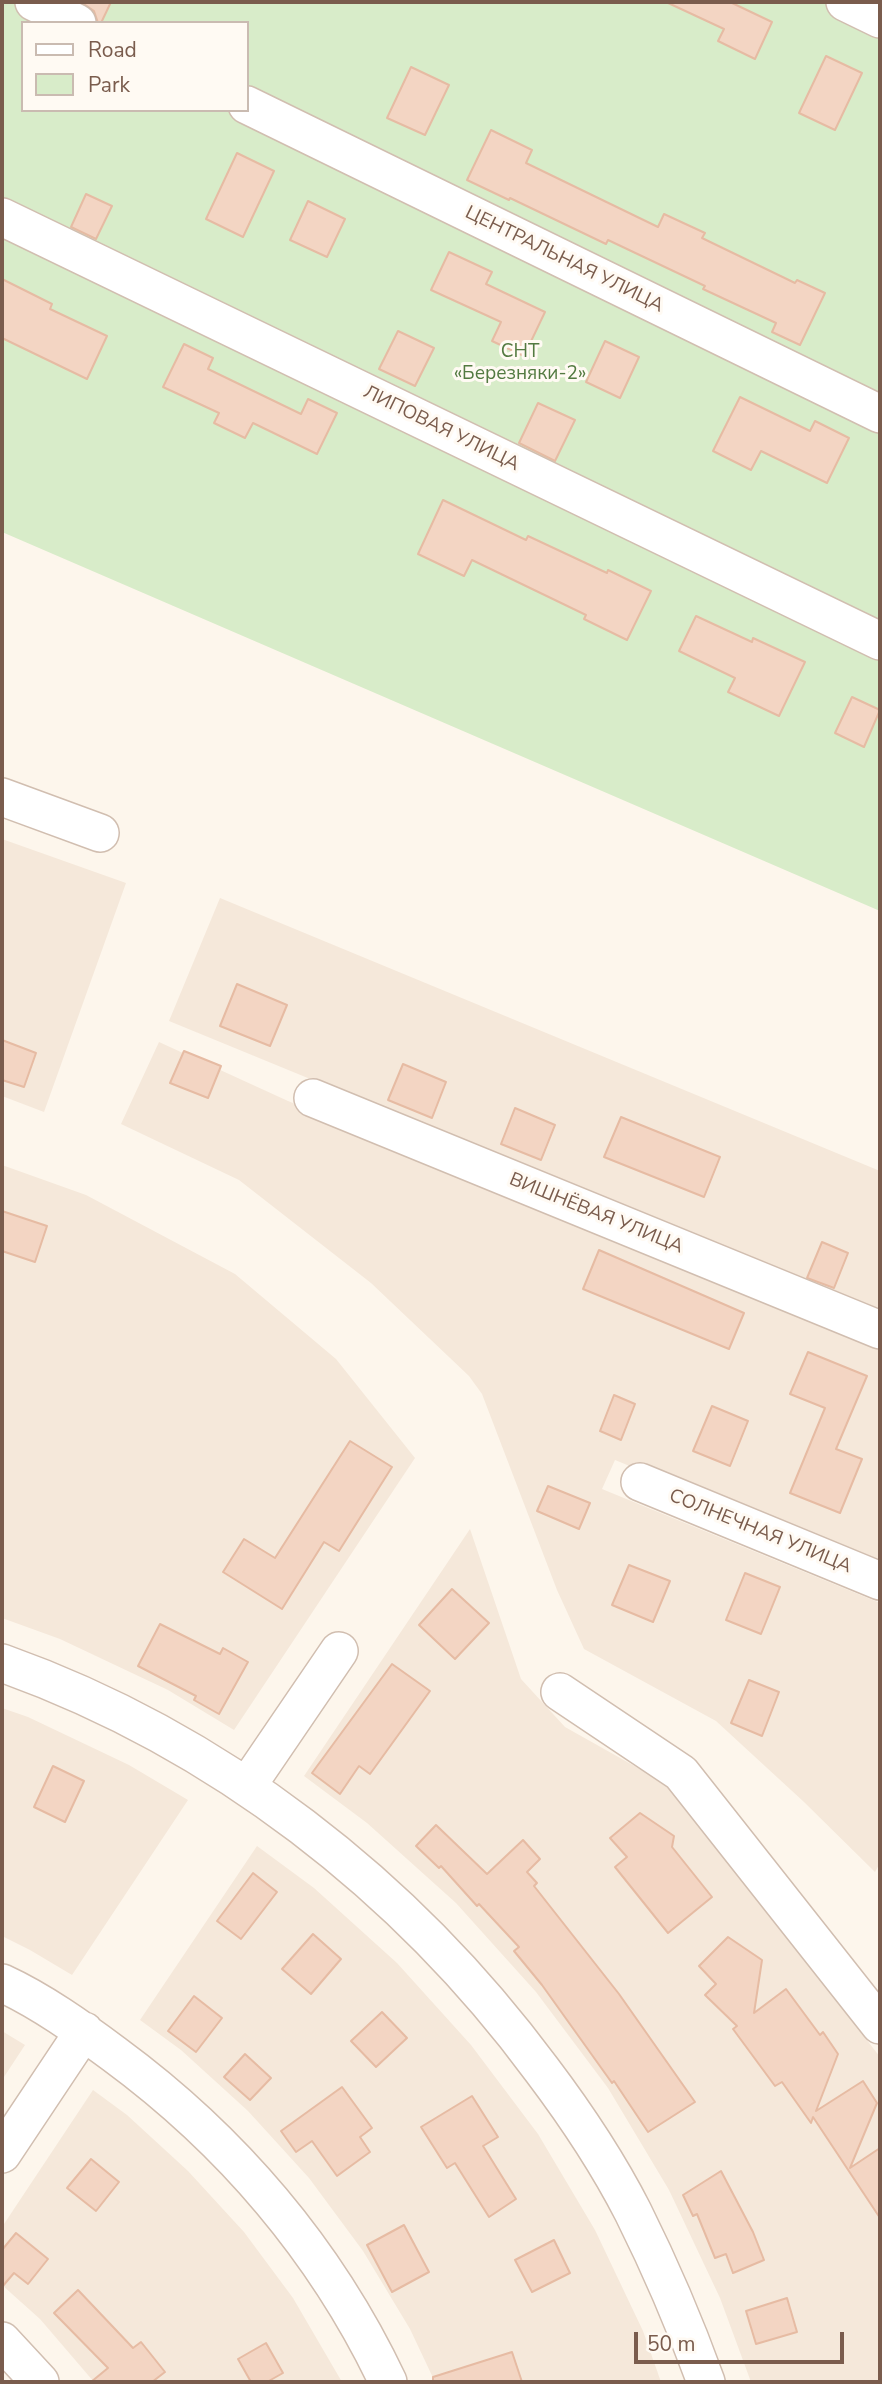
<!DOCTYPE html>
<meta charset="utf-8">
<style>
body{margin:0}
#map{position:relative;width:882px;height:2384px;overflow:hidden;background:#fdf6ec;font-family:"Nunito Sans",sans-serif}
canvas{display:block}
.frame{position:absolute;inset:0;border:4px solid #7a5c4d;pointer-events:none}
.legend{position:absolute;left:21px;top:21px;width:228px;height:91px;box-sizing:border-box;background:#fffaf3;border:2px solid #cabbb1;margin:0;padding:9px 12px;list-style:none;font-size:21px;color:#7a5c4d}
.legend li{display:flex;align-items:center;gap:14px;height:35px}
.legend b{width:35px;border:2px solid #cabbb1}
.scale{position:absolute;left:634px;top:2332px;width:210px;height:32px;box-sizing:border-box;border:4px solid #7a5c4d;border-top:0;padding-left:9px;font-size:21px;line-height:24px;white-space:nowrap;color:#7a5c4d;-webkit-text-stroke:5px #fffaf3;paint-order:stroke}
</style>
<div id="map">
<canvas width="882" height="2384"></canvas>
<div class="frame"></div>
<ul class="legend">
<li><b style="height:9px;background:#fff"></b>Road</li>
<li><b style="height:19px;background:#d8ecc9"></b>Park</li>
</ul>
<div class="scale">50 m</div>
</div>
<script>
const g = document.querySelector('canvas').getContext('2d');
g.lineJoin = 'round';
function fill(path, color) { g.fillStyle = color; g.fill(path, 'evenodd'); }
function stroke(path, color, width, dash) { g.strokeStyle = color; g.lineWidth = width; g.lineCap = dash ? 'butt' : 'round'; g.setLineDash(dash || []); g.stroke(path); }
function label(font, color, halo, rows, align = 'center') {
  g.font = font + ' "Nunito Sans",sans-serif'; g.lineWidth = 6; g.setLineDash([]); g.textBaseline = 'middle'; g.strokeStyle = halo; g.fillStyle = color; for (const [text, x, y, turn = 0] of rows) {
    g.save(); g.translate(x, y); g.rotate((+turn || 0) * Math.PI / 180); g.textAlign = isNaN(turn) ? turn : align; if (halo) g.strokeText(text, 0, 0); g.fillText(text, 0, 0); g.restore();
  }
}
fill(new Path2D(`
 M 2,839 L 126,883 L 44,1112 L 2,1096 Z
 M 220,898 L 880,1171 L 880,1313 L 169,1021 Z
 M 159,1042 L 288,1101 L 880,1344 L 880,1568 L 615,1460 L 602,1489 L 880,1603 L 880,1863 L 875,1872 L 804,1802 L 716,1721 L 584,1649 L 557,1590 L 482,1394 L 469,1376 L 371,1283 L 239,1180 L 121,1124 Z
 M 2,1165 L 86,1195 L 235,1274 L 336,1359 L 415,1458 L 234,1730 L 168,1690 L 60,1639 L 2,1618 Z
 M 470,1529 L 521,1679 L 565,1727 L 670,1786 L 880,2057 L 880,2382 L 751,2382 L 720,2298 L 669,2190 L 608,2088 L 536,1992 L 456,1903 L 367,1823 L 304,1776 Z
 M 2,1708 L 28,1717 L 129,1765 L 188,1800 L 72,1975 L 30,1950 L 2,1936 Z
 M 257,1846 L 314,1888 L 397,1963 L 471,2045 L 538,2134 L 595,2230 L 643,2331 L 661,2382 L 435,2382 L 410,2329 L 363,2251 L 309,2178 L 248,2111 L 181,2050 L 140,2020 Z
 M 2,2031 L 25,2045 L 2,2080 Z
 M 93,2090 L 127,2115 L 188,2171 L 244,2232 L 293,2298 L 342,2382 L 94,2382 L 40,2319 L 2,2285 L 2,2227 Z`), '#f5e8da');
fill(new Path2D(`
 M 2,2 L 880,2 L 880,911 L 2,532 ZM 23,23 L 247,23 L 247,110 L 23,110 Z`), '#d8ecc9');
const building = new Path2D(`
 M 81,2 L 111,2 L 101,23 L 98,23 L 94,11 Z
 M 666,2 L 730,2 L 772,22 L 755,59 L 718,41 L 724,29 Z
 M 826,56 L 862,73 L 835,130 L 799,113 Z
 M 411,67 L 449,85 L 425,135 L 387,118 Z
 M 491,130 L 532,150 L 526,163 L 658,227 L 664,214 L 705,233 L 702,238 L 795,283 L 797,280 L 825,293 L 800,345 L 772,332 L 776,323 L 703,289 L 705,286 L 608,240 L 606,244 L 510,198 L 509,200 L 467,180 Z
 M 237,153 L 274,171 L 243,237 L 206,219 Z
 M 86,194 L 112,206 L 96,239 L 71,227 Z
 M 308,201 L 345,219 L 327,257 L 290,240 Z
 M 449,252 L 492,272 L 486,284 L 545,312 L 524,356 L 492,341 L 501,322 L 431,290 Z
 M 2,279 L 52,304 L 50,309 L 107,336 L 87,379 L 2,338 Z
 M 398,331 L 434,348 L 415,386 L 379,369 Z
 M 605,341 L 639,357 L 620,398 L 586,382 Z
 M 184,344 L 213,358 L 208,369 L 301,414 L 308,399 L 337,413 L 317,454 L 253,423 L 245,438 L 214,423 L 219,413 L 163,387 Z
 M 740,397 L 810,431 L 815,421 L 849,438 L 827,483 L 761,451 L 751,470 L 713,451 Z
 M 538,403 L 575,420 L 555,461 L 519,443 Z
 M 443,500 L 526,540 L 528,536 L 607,573 L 608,570 L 651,591 L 627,640 L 584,619 L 586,615 L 472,560 L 464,576 L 418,554 Z
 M 696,616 L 752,642 L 753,638 L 805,662 L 779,716 L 728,692 L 735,678 L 679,651 Z
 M 852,697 L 880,710 L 864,747 L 835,733 Z
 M 237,984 L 287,1005 L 270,1046 L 220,1026 Z
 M 2,1040 L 36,1053 L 24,1087 L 2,1080 Z
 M 184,1051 L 221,1066 L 208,1098 L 170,1083 Z
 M 403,1064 L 446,1082 L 432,1118 L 388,1100 Z
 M 515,1108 L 555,1125 L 541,1160 L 501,1144 Z
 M 621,1117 L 720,1157 L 704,1197 L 604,1157 Z
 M 2,1211 L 47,1226 L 35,1262 L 2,1251 Z
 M 822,1242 L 848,1253 L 834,1288 L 807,1278 Z
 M 599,1250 L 744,1313 L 729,1349 L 583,1289 Z
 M 808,1352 L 867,1376 L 836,1449 L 862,1459 L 840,1513 L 790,1493 L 825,1408 L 790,1394 Z
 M 614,1395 L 635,1404 L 621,1440 L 600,1431 Z
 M 712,1406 L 748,1421 L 730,1466 L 693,1451 Z
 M 350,1441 L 392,1467 L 339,1551 L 324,1542 L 282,1609 L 223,1572 L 244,1539 L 275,1558 Z
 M 548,1486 L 590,1503 L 579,1529 L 537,1511 Z
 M 629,1565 L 670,1581 L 653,1622 L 612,1605 Z
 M 745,1573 L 780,1587 L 761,1634 L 726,1620 Z
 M 452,1589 L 489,1623 L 455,1659 L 419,1625 Z
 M 160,1624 L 220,1654 L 223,1648 L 248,1662 L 219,1714 L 194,1700 L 196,1696 L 138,1666 Z
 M 392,1664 L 430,1691 L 370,1774 L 359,1766 L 340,1794 L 312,1773 Z
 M 749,1680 L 779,1692 L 762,1736 L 731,1723 Z
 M 53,1766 L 84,1781 L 65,1822 L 34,1807 Z
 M 640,1813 L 674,1836 L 672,1847 L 712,1897 L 668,1933 L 615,1867 L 627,1857 L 610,1838 Z
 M 436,1825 L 487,1874 L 523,1840 L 540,1859 L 527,1872 L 537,1883 L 534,1886 L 619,1994 L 695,2102 L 648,2132 L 614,2081 L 612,2083 L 542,1985 L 514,1951 L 519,1947 L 479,1904 L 477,1906 L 441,1866 L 439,1868 L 416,1846 Z
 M 253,1873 L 277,1892 L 241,1939 L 217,1921 Z
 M 313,1934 L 341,1959 L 311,1994 L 282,1969 Z
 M 728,1937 L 762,1960 L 754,2013 L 786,1989 L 820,2035 L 823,2032 L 838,2054 L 816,2111 L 863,2081 L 877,2103 L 850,2168 L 880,2148 L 880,2218 L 813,2117 L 811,2123 L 782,2082 L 775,2086 L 733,2029 L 737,2026 L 705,1995 L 716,1984 L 699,1966 Z
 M 194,1996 L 222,2018 L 196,2052 L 168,2031 Z
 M 382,2012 L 407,2038 L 376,2067 L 351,2041 Z
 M 245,2054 L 271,2078 L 250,2100 L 224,2077 Z
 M 342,2087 L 372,2128 L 360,2137 L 370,2152 L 337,2176 L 312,2141 L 296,2152 L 281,2131 Z
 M 472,2096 L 498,2137 L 483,2146 L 516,2199 L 489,2217 L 455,2163 L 447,2168 L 421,2127 Z
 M 91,2159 L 119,2182 L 96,2211 L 67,2188 Z
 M 721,2171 L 753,2232 L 764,2260 L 733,2273 L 726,2254 L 715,2258 L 697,2214 L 693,2216 L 683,2195 Z
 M 404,2225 L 429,2272 L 392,2292 L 367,2245 Z
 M 16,2233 L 48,2259 L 28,2284 L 14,2273 L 2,2287 L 2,2250 Z
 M 554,2240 L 570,2273 L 532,2292 L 515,2260 Z
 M 78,2290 L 133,2348 L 141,2342 L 165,2372 L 152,2382 L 91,2382 L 108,2368 L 54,2313 Z
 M 787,2298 L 797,2332 L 756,2344 L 746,2311 Z
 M 266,2343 L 283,2373 L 267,2382 L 251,2382 L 238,2359 Z
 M 512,2352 L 522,2382 L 433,2382 L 433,2377 Z`);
fill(building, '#f3d5c3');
stroke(building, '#e6bba3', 2);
const minor = new Path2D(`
 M 34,2 L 77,23
 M 845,2 L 880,19
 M 247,105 L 880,414
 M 2,217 L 880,641
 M 2,797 L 100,833
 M 313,1098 L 880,1330
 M 640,1482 L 880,1581
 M 2,1663 C 218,1740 406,1886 542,2070 C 576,2115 608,2163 633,2212 C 661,2268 685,2324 706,2382
 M 560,1692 L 681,1773 L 880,2025
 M 247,1786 L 339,1651
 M 2,1983 C 41,2001 79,2028 114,2054 C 231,2140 326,2251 388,2382
 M 2,2154 L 84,2031
 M 2,2341 L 40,2382`);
stroke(minor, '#d1beb0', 40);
stroke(minor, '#fff', 37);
label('19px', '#7a5c4d', '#fffaf3', [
 ["ЦЕНТРАЛЬНАЯ УЛИЦА",564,260,26],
 ["ЛИПОВАЯ УЛИЦА",441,429,26],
 ["ВИШНЁВАЯ УЛИЦА",596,1214,22],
 ["СОЛНЕЧНАЯ УЛИЦА",760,1532,22]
]);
label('19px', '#537a41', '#fffaf3', [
 ["СНТ",520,352],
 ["«Березняки-2»",520,374]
]);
</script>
